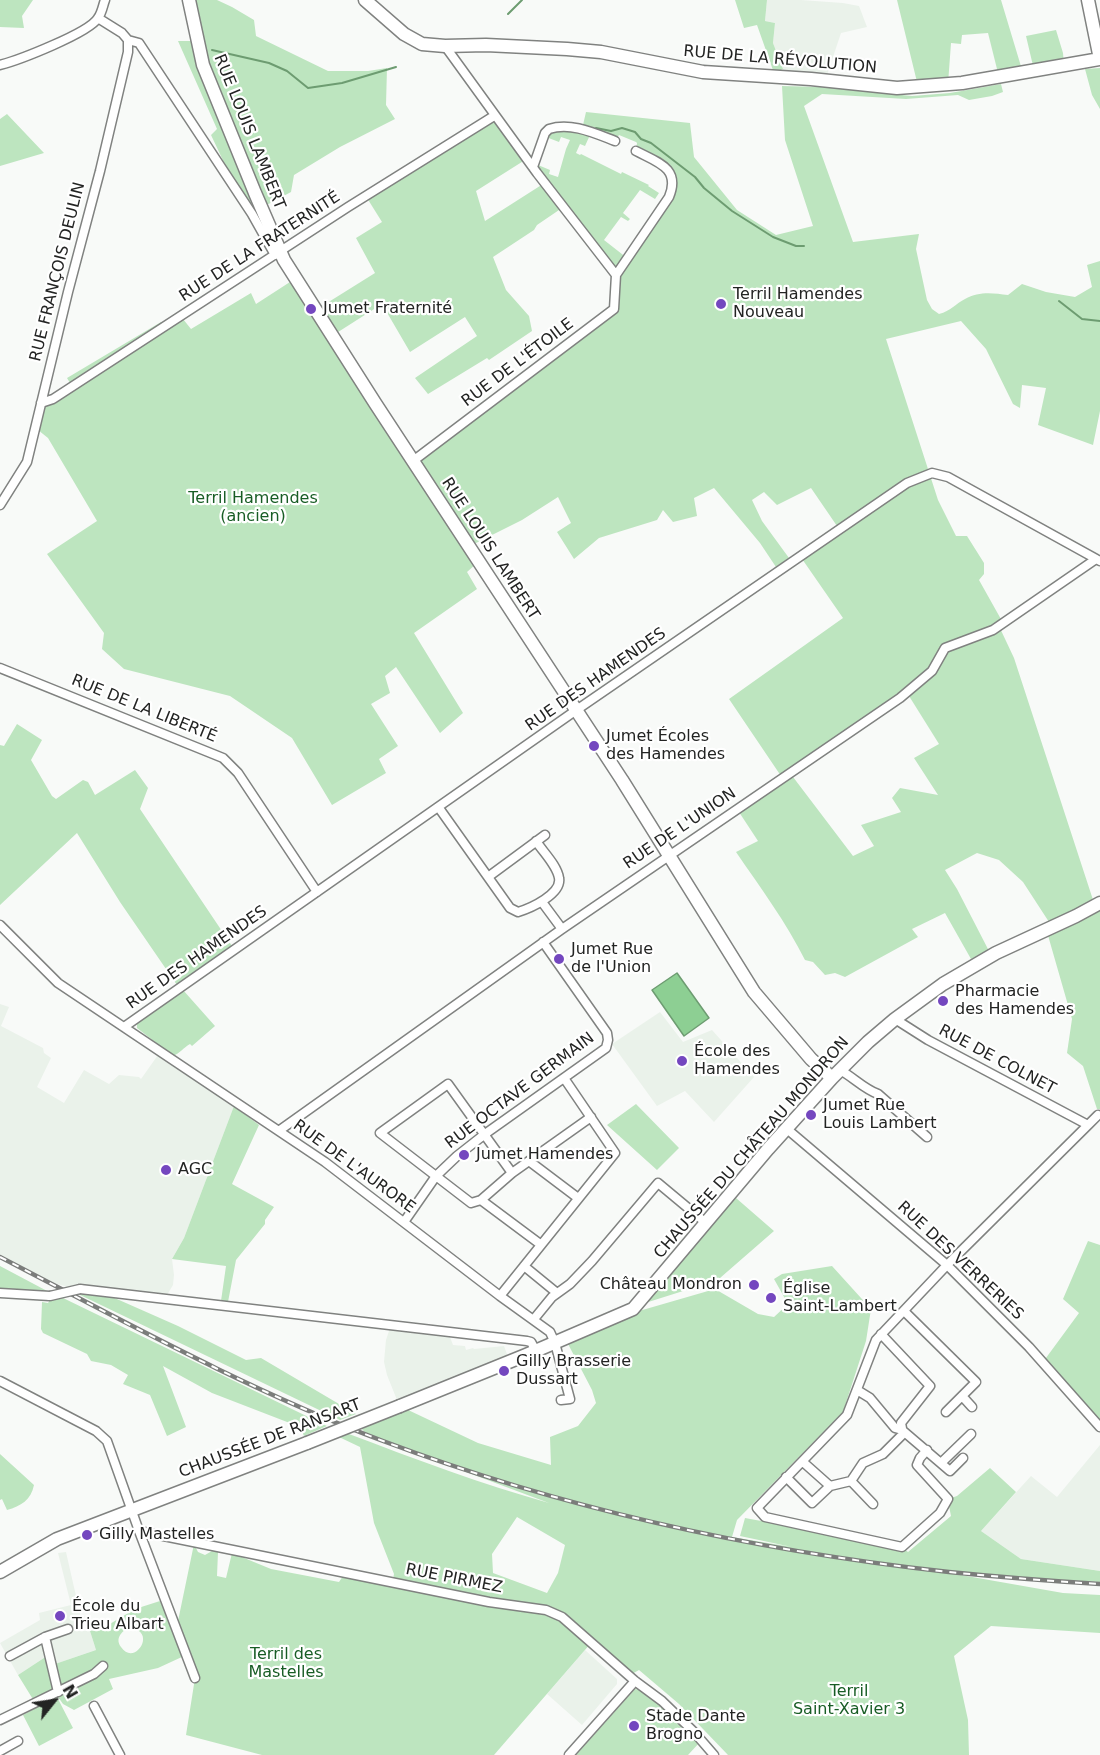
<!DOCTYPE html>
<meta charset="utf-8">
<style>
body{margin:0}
#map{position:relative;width:1100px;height:1755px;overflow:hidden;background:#f8faf8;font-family:"DejaVu Sans",sans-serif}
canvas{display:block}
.north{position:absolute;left:24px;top:1671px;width:60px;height:60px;-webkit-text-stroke:4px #fff;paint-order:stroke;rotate:60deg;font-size:16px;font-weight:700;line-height:24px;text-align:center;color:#232423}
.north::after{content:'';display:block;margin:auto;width:21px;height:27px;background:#232423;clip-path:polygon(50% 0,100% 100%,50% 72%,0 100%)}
</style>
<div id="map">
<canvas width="1100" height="1755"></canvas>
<div class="north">N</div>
</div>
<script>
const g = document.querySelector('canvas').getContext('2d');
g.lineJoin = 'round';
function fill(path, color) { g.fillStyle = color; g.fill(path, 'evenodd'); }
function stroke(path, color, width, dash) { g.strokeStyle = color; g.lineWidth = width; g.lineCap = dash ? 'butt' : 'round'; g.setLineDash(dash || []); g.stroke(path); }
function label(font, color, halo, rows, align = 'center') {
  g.font = font + ' "DejaVu Sans",sans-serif'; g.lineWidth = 4.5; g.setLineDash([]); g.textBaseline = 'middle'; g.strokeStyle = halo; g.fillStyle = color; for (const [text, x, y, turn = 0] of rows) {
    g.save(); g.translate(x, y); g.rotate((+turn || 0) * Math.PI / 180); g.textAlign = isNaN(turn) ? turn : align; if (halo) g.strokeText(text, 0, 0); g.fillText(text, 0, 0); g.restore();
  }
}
fill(new Path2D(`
 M 767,0 L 801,0 L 843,3 L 859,6 L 867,27 L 841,33 L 826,78 L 774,73 L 783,69 L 773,43 L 775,23 L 765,21 Z
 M 0,1004 L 9,1007 L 1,1026 L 43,1048 L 44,1053 L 51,1058 L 37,1087 L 64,1103 L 84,1070 L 109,1084 L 119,1075 L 139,1077 L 141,1079 L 158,1055 L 234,1106 L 184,1238 L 172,1259 L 174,1275 L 173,1285 L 167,1295 L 82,1285 L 68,1287 L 44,1280 L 0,1257 Z
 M 660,1012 L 683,1042 L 712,1030 L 754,1077 L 714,1122 L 685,1091 L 657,1106 L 612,1044 Z
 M 390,1328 L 450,1337 L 453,1345 L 465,1346 L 466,1350 L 473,1348 L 474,1349 L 504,1346 L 508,1357 L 397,1400 L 387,1375 L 384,1362 L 386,1340 Z
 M 1100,1445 L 1100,1571 L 1021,1559 L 981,1531 L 1031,1476 L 1057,1497 Z
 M 66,1552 L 84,1631 L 90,1631 L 96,1650 L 55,1664 L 47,1656 L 18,1675 L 0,1643 L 40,1620 L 39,1613 L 71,1605 L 58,1553 Z
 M 585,1650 L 617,1679 L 617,1684 L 582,1725 L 547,1694 Z`), '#eaf2ea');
fill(new Path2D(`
 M 0,0 L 33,0 L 22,16 L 24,28 L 0,27 Z
 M 195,0 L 217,0 L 232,7 L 254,20 L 256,36 L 328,71 L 368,71 L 387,68 L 386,105 L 395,119 L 340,147 L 294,175 L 291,192 L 261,208 L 273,253 L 228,171 L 211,135 L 217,129 L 178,41 L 201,41 Z
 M 735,0 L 767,0 L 765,21 L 775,23 L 773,43 L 783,69 L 774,73 L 757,25 L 744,28 Z
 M 897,0 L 1001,0 L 1023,73 L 999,77 L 988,33 L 962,35 L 961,44 L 951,43 L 948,84 L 917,82 Z
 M 1056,30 L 1063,53 L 1064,65 L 1034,70 L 1026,36 Z
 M 1100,68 L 1100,109 L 1092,95 L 1085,69 Z
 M 1001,84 L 1003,92 L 992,96 L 969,100 L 958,95 L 906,99 L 822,94 L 804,106 L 853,242 L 919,234 L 916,249 L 927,300 L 932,309 L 939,314 C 951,311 955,304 965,299 C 979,291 993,293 1008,295 L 1022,284 L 1046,292 L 1075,297 L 1092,287 L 1087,265 L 1100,261 L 1100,411 L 1093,445 L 1038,425 L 1046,388 L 1022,385 L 1020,408 L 1013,404 L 986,349 L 961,321 L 886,339 L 938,500 L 956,536 L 967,536 L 984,563 L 984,574 L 979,580 L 1002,621 L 998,624 L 1014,658 L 1095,906 L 1049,922 L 1023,882 L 999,860 L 977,853 L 945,870 L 957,889 L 989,951 L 971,959 L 945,913 L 912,929 L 918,937 L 845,977 L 835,973 L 825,975 L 813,962 L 805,960 C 786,922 760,887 736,852 L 758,841 L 737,809 L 790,773 L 853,856 L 874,846 L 861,825 L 901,812 L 892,798 L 900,788 L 938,795 L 914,758 L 939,744 L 909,696 L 781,776 L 729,699 L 843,618 L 800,556 L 837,526 L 811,488 L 777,505 L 764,492 L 752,500 L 762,521 L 789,558 L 776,567 L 760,543 L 714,488 L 694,498 L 697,516 L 673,522 L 663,510 L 657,520 L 599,538 L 574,559 L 557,532 L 571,523 L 558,497 L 522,520 L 468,547 L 476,564 L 467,572 L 477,589 L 414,633 L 463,713 L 440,733 L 396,667 L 385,676 L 390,693 L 371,704 L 398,746 L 379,759 L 386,773 L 332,805 L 292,738 L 230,696 L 124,669 L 102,649 L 104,633 L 47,554 L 97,521 L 48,438 L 38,430 L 43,405 L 48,406 L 79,386 L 70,383 L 67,378 L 161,322 L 166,330 L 183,319 L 191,329 L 251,293 L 256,304 L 290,282 L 309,311 L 314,313 L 415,469 L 420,458 L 609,309 L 618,287 L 616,275 L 537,173 L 538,165 L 550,170 L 549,174 L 558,177 L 566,149 L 570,140 L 561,137 L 559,142 L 546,137 L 551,130 L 572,130 L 590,135 L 585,146 L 580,144 L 576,153 L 580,155 L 581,154 L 621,174 L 622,172 L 649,185 L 648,186 L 659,193 L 655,199 L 640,190 L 623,213 L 630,219 L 628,221 L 621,217 L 604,240 L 627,258 L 670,194 L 671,172 L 636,151 L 637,143 L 636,142 L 619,135 L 615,141 L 597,134 L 583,125 L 586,112 L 690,123 L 694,157 L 737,210 L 776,235 L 813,226 L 785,140 L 782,86 L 821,87 L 912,96 L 950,93 Z
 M 7,114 L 44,153 L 0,166 L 0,119 Z
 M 494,118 L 525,160 L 476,191 L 485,221 L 543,184 L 562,208 L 537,225 L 534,230 L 493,257 L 506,290 L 529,316 L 532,331 L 489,360 L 487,358 L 428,394 L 415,378 L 477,336 L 465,317 L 410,352 L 382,304 L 335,334 L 319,308 L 375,273 L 356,238 L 382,222 L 367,198 Z
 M 17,724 L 42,740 L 31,760 L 52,796 L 56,799 L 83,780 L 88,782 L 95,795 L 135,770 L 148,788 L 140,809 L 232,946 L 177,985 L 120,902 L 77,833 L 0,905 L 0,745 L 4,746 Z
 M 1100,910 L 1100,1109 L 1097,1109 L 1083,1066 L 1067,1053 L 1072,1019 L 1047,932 Z
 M 183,990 L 215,1026 L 192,1046 L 190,1044 C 183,1048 180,1053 173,1056 L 137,1028 L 137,1022 Z
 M 636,1104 L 679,1148 L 657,1170 L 607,1125 Z
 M 234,1106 L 259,1125 L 232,1184 L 274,1207 L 265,1220 L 265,1224 L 236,1260 L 228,1302 L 221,1301 L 226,1266 L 172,1259 L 184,1238 Z
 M 736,1198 L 774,1231 L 720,1278 L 680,1292 L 642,1304 L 729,1205 Z
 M 1088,1241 L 1100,1245 L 1100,1422 L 1043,1362 L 1079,1313 L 1063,1299 Z
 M 0,1266 L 49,1292 L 44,1293 L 0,1290 Z
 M 832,1266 L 871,1309 L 866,1341 L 843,1412 L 737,1520 L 732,1537 L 792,1547 L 740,1536 L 745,1518 L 902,1547 L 908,1552 L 951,1516 L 949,1506 L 951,1498 L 957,1496 L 990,1468 L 1016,1492 L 981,1531 L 1021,1559 L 1100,1571 L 1100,1582 L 993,1576 L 921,1568 L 1063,1593 L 1100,1595 L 1100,1633 L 991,1626 L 954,1656 L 968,1720 L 969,1755 L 728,1755 L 679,1704 L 639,1670 L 632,1674 L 591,1643 L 494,1755 L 262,1755 L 186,1735 L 195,1678 L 178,1621 L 194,1544 L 198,1552 L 205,1555 L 212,1551 L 218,1552 L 217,1576 L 226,1578 L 232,1553 L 271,1569 L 339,1582 L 343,1576 L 392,1584 L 394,1574 L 374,1523 L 360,1447 L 339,1437 L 349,1434 C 415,1459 481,1484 549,1503 L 367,1435 L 362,1429 L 406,1409 L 478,1443 L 551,1465 L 550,1437 L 578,1426 L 596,1403 L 592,1390 L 567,1342 L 639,1311 L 715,1289 L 758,1314 L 774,1317 L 788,1304 L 774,1279 L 782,1274 ZM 517,1517 L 565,1545 L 558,1573 L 547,1593 L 493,1573 L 492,1554 Z
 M 101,1292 L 178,1326 L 246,1360 L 261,1358 L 356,1414 L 340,1420 L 76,1293 Z
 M 61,1297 L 327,1426 L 304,1436 L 300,1427 L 212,1393 L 163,1366 L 186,1427 L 167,1436 L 150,1395 L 123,1384 L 128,1375 L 111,1365 L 91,1361 L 87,1354 L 43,1333 L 41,1329 L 42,1302 L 48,1303 L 50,1300 Z
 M 0,1454 L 34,1485 C 31,1500 21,1506 7,1510 L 2,1499 L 0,1500 Z
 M 160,1601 L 184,1656 L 158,1668 L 109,1679 L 113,1689 L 74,1710 L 63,1704 L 56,1694 L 34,1701 L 18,1675 L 47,1656 L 55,1664 L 96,1650 L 90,1631 L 103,1628 L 135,1609 ZM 128,1628 C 159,1629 135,1668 121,1647 C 115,1639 121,1632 128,1628 Z
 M 635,1689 L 648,1691 L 700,1742 L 688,1755 L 576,1755 Z
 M 57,1697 L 73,1728 L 39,1746 L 23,1715 Z`), '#bde5bf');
const water = new Path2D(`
 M 677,973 L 709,1018 L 684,1036 L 652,990 Z`);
fill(water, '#8dcf93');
stroke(water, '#6d9c71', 1.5);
stroke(new Path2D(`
 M 508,14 L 522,0
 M 212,50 L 269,63 L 287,71 L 308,88 L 342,83 L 396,67
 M 596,128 L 611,131 L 622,128 L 635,132 L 641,139 L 651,143 L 695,177 L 704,188 L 732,211 L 773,237 L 796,246 L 804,246
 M 1059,301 L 1082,319 L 1100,321`), '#6d9c71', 2);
const street = new Path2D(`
 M 98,18 L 122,33 L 128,40 L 139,43 L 252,214 L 275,255
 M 0,65 C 19,60 89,33 98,18 C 102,13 103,5 105,0
 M 533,167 L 545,133 L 549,129 C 571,122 594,133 615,141
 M 616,275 L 669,197 C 681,168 657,162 636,151
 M 41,403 L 53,399 L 348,207 L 494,116
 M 413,461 L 614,309 L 616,275 L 537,173 L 445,46
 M 0,505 L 27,462 L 68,292 L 100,171 L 128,52 L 128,40
 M 0,668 L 223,758 L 238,773 L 317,892
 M 439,808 L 510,908 L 518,912 C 531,908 562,894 559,878 C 557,865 543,852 536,841
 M 488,877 L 545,835
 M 542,902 L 562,929
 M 0,925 L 58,983 L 325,1162 L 500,1296 L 550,1332 L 555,1343 L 570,1399 L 561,1400
 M 895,1019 L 928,1040 L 1088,1125 L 947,1265 L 876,1340 L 847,1415 L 757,1508 L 765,1517 L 902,1547 L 940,1513 L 948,1499 L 917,1465 L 920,1458 L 927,1450
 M 124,1027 L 575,711 L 907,483 L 932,473 L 948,477 L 1100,561
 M 840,1070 C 853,1077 864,1089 878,1094 L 927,1137
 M 1088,1125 L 1098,1115
 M 787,1129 L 947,1265 L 1029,1347 L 1100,1427
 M 280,1130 L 562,929 L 900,698 L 932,671 L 945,648 L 993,630 L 1096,559
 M 529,1161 L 578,1198
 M 512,1173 L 448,1084 L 380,1133 L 471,1203 L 481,1200 L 512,1173 L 591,1117
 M 481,1200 L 540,1244
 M 404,1222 L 436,1176 L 457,1156 L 485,1134 L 606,1048 L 608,1040 L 607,1033 L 543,942
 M 524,1266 L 557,1293
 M 80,1289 L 527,1341 L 531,1342 L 536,1351
 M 0,1293 L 50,1296
 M 500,1296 L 615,1153 L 564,1078
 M 904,1311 L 976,1382 L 946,1412
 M 534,1319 L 552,1297 L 570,1284 L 592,1261 L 658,1183 L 706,1223
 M 0,1381 L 96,1431 L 107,1441 L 139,1531 L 195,1678
 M 857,1390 L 870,1398 L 895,1428 L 902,1430 L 950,1471 L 963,1458
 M 962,1396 L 972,1407
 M 803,1462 L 830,1486 L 851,1481 L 863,1463 L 883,1454 L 903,1434 L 901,1423 L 930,1386 L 881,1334
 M 941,1463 L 971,1434
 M 786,1477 L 812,1503 L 830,1486
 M 851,1481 L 873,1504
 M 139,1531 L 489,1602 L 546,1610 L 562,1617 L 635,1681 L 662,1701 L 694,1732 L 714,1755
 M 45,1637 L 58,1692
 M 10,1656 L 45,1637 L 68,1629
 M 94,1706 L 120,1755
 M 0,1720 L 94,1674 L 103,1666
 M 0,1751 L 18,1741
 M 569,1755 L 635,1681`);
const secondary = new Path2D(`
 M 189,0 L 203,65 L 255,193 L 284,260 L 375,403 L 622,780 L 754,992 L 811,1059 L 832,1078
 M 365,0 L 404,34 L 422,44 L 445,46 L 486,45 L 567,49 L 601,52 L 703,72 L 811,79 L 897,88 L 962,83 L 1100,59
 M 1088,0 L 1100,59
 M 400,1406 L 526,1355 L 633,1309 L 768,1149 L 832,1078 L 868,1042 L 895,1019 L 943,984 L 996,953 L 1076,916 L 1100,903
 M 0,1572 L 57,1539 L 307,1443`);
stroke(street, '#808280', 11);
stroke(secondary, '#808280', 15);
stroke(street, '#fff', 8);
stroke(secondary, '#fff', 12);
const rail = new Path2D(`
 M 0,1257 C 125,1322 250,1391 383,1441 C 564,1509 757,1551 949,1572 C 999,1577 1050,1581 1100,1584`);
stroke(rail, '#7b7d7b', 4.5);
stroke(rail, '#fff', 2, [7]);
const streetBridge = new Path2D(`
 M 50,1296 L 80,1289`);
const secondaryBridge = new Path2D(`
 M 307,1443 L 400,1406`);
stroke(streetBridge, '#808280', 11, []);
stroke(secondaryBridge, '#808280', 15, []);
stroke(streetBridge, '#fff', 8);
stroke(secondaryBridge, '#fff', 12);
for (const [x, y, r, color] of [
 [721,304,6,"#7447bf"],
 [311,309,6,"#7447bf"],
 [594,746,6,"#7447bf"],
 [559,959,6,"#7447bf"],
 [943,1001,6,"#7447bf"],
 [682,1061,6,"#7447bf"],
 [811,1115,6,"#7447bf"],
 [464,1155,6,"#7447bf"],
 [166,1170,6,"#7447bf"],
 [754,1285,6,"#7447bf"],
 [771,1298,6,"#7447bf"],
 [504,1371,6,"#7447bf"],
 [87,1535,6,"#7447bf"],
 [60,1616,6,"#7447bf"],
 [634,1726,6,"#7447bf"]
]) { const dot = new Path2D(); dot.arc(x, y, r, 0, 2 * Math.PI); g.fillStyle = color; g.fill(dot); stroke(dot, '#fff', 2); }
label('16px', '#232423', '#fff', [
 ["RUE DE LA RÉVOLUTION",780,60,5],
 ["RUE LOUIS LAMBERT",249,132,68],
 ["RUE DE LA FRATERNITÉ",260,247,-33],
 ["RUE FRANÇOIS DEULIN",58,272,-76],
 ["RUE DE L'ÉTOILE",518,363,-37],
 ["RUE LOUIS LAMBERT",490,549,57],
 ["RUE DES HAMENDES",596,680,-35],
 ["RUE DE LA LIBERTÉ",144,709,22],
 ["RUE DE L'UNION",680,829,-34],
 ["RUE DES HAMENDES",197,958,-35],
 ["RUE DE COLNET",997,1060,28],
 ["RUE OCTAVE GERMAIN",520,1091,-37],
 ["CHAUSSÉE DU CHÂTEAU MONDRON",752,1148,-49],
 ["RUE DE L'AURORE",354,1167,36],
 ["RUE DES VERRERIES",960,1261,43],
 ["CHAUSSÉE DE RANSART",270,1439,-21],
 ["RUE PIRMEZ",454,1579,11]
]);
label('16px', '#232423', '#fff', [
 ["Terril Hamendes",733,295],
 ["Nouveau",733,313],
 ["Jumet Fraternité",323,309],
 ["Jumet Écoles",606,737],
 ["des Hamendes",606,755],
 ["Jumet Rue",571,950],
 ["de l'Union",571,968],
 ["Pharmacie",955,992],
 ["des Hamendes",955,1010],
 ["École des",694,1052],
 ["Hamendes",694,1070],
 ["Jumet Rue",823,1106],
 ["Louis Lambert",823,1124],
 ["Jumet Hamendes",476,1155],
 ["AGC",178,1170],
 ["Château Mondron",742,1285,"right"],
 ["Église",783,1289],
 ["Saint-Lambert",783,1307],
 ["Gilly Brasserie",516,1362],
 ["Dussart",516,1380],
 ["Gilly Mastelles",99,1535],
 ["École du",72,1607],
 ["Trieu Albart",72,1625],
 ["Stade Dante",646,1717],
 ["Brogno",646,1735]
], 'left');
label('16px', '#185d25', '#fff', [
 ["Terril Hamendes",253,499],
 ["(ancien)",253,517],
 ["Terril des",286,1655],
 ["Mastelles",286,1673],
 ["Terril",849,1692],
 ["Saint-Xavier 3",849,1710]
]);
</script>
